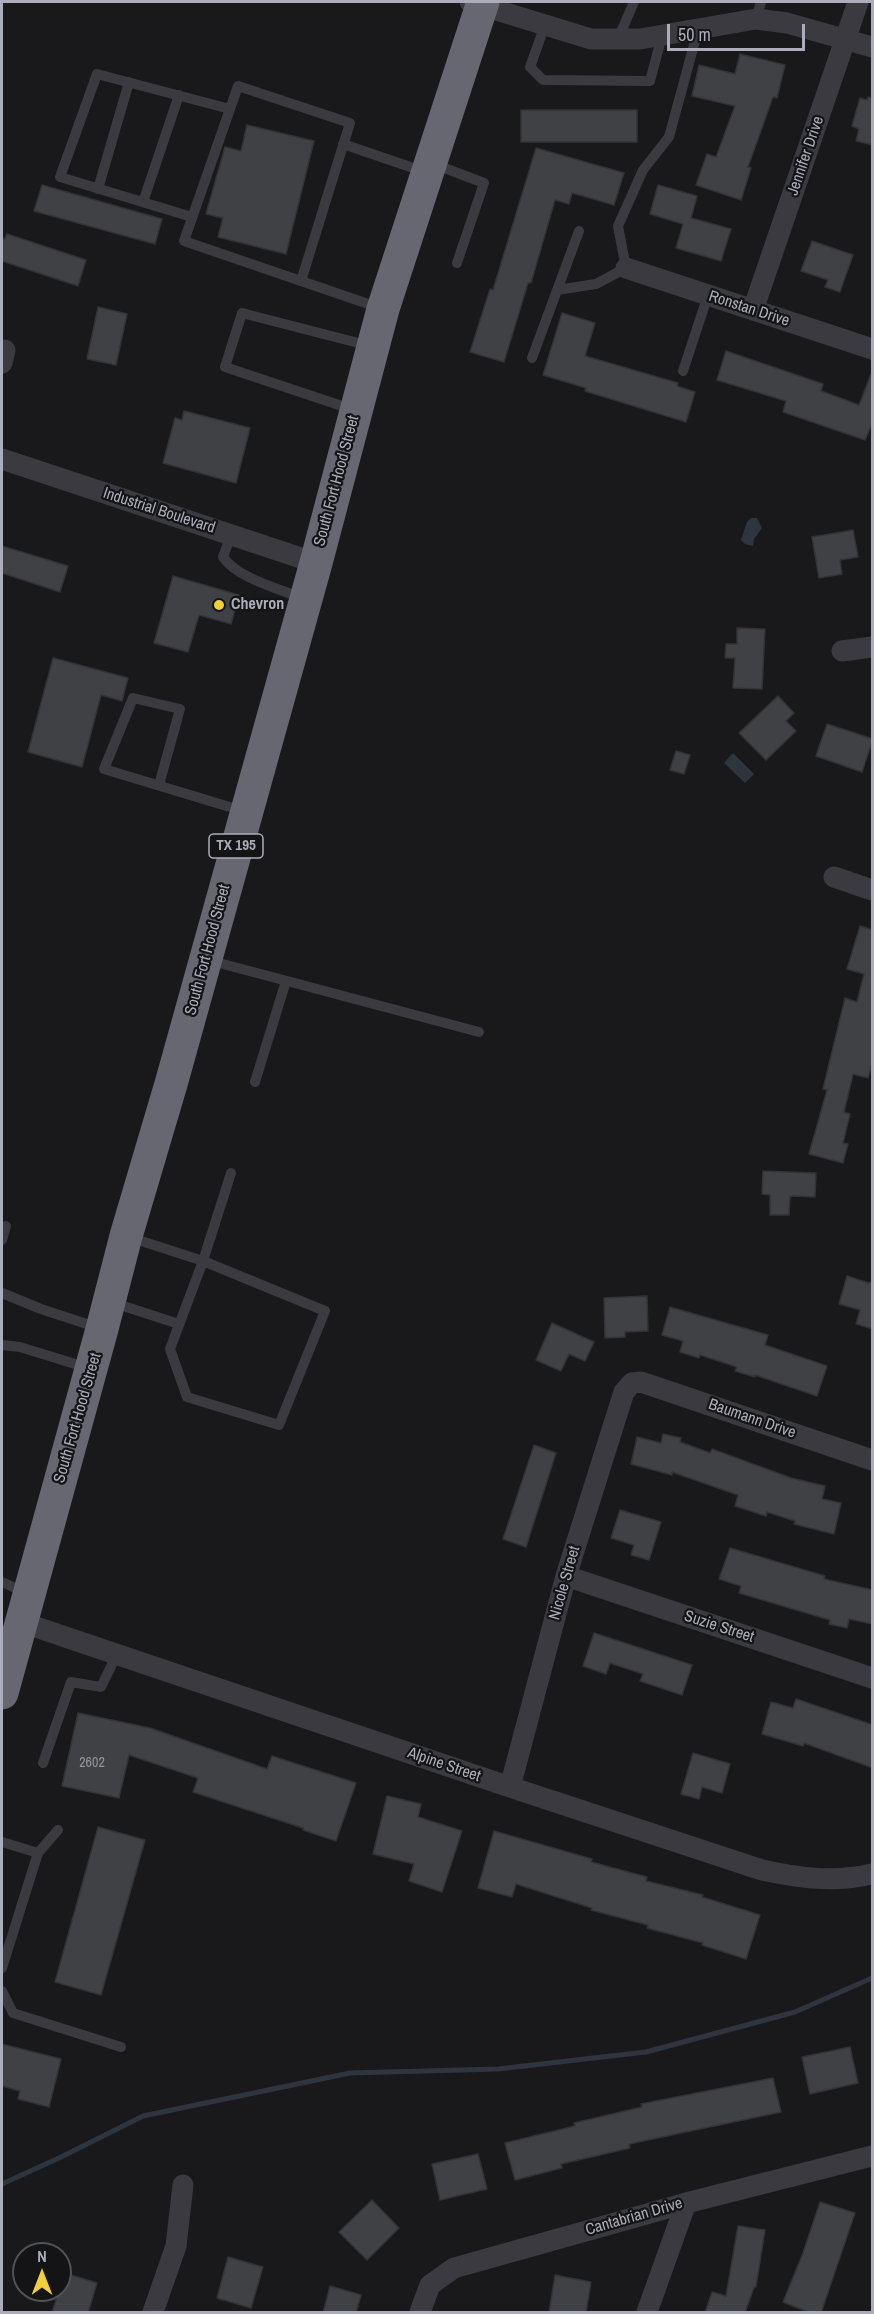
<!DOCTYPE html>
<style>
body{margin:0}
#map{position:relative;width:874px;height:2314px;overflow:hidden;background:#19191b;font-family:"Archivo Narrow",sans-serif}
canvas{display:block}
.frame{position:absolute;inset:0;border:3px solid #abaeba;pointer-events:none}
.north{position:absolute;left:12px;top:2242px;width:60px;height:60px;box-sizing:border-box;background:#141416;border:2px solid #505258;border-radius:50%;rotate:0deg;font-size:16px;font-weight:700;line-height:24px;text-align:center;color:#abaeba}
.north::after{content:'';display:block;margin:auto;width:21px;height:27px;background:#f0cf3b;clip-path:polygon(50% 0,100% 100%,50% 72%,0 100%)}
.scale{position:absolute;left:667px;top:24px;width:138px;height:27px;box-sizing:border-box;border:3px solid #abaeba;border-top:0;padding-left:8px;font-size:18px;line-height:21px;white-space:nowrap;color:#abaeba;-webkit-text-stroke:4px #141416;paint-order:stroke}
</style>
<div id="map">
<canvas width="874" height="2314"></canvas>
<div class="frame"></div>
<div class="north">N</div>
<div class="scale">50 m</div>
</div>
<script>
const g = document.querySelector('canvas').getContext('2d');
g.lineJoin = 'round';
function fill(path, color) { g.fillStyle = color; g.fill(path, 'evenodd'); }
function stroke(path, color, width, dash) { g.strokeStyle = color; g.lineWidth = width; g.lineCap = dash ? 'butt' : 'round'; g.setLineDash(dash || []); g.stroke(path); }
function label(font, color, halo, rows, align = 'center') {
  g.font = font + ' "Archivo Narrow",sans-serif'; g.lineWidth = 4.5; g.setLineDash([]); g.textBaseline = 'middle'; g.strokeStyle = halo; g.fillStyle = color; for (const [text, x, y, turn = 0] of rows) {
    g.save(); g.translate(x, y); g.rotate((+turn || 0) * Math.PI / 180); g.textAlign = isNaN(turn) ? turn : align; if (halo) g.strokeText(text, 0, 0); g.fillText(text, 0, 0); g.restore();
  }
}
fill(new Path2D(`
 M 751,518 L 757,518 L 762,528 L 754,539 L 753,546 L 745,544 L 741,540 L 747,522 Z
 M 733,753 L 754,774 L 745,783 L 724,763 Z`), '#2f353f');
stroke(new Path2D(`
 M 2,2184 L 59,2158 L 143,2116 L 350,2073 L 498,2069 L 646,2052 L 795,2012 L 872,1978`), '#2f353f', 5);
const building = new Path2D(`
 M 740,54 L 785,65 L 777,98 L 773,97 L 748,167 L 751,168 L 741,200 L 696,185 L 707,154 L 716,157 L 735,106 L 692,96 L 699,65 L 735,74 Z
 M 868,97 L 873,98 L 873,145 L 856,141 L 859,129 L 852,126 L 860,98 L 867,100 Z
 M 521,110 L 637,110 L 637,142 L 521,142 Z
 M 247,125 L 314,141 L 286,254 L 218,237 L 223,218 L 206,214 L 225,147 L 241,151 Z
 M 536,148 L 624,173 L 614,205 L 572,193 L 569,204 L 555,200 L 531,283 L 528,283 L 504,362 L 470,352 L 490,289 L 493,290 Z
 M 42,185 L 162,219 L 155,244 L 34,211 Z
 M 658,185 L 697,196 L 691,218 L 731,229 L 721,261 L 676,248 L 683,224 L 650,214 Z
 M 7,234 L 86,260 L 78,286 L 2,261 L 2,238 L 5,239 Z
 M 812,241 L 853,255 L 840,292 L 825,287 L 828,280 L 801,271 Z
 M 98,307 L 127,314 L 116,365 L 87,359 Z
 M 562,313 L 595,323 L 585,356 L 678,383 L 677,386 L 695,392 L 686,422 L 585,391 L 586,388 L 543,375 Z
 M 726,351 L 823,384 L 821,391 L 859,405 L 871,374 L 873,374 L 873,421 L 865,440 L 783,412 L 786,401 L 717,380 Z
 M 184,411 L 250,428 L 236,483 L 163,463 L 175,418 L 182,420 Z
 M 853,530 L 858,557 L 840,560 L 842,574 L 819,578 L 812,537 Z
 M 2,546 L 68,566 L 60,592 L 2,573 Z
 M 173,576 L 239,595 L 231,624 L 199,615 L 188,652 L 154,643 Z
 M 737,628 L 765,629 L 762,689 L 733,688 L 735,658 L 725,658 L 726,644 L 737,644 Z
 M 53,658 L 128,678 L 122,701 L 101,695 L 82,767 L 28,752 Z
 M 778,696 L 794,713 L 786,721 L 796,731 L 766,760 L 739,733 Z
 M 827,724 L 873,739 L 862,772 L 816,756 Z
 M 676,751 L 690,755 L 684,774 L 670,770 Z
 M 860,926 L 873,930 L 873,1060 L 868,1078 L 853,1074 L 844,1112 L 850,1114 L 843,1143 L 848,1144 L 843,1163 L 809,1154 L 827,1090 L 823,1089 L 845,998 L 857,1002 L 864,974 L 847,969 Z
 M 763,1171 L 816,1173 L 815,1197 L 790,1196 L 789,1215 L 770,1215 L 770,1195 L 762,1194 Z
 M 847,1276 L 869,1283 L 873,1281 L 873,1329 L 856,1324 L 860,1310 L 839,1304 Z
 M 647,1296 L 648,1331 L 625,1332 L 625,1337 L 605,1338 L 604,1298 Z
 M 670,1307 L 768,1335 L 765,1345 L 827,1366 L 817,1396 L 755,1375 L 755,1377 L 735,1371 L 737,1367 L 700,1355 L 699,1358 L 680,1352 L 683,1341 L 662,1335 Z
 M 552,1323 L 594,1342 L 585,1361 L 569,1354 L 561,1371 L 536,1360 Z
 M 663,1434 L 681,1438 L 680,1442 L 710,1453 L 712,1449 L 791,1478 L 825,1486 L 822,1499 L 841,1503 L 834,1534 L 794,1524 L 795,1521 L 767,1512 L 766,1516 L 735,1506 L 738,1495 L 672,1472 L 672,1475 L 631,1464 L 637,1437 L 661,1443 Z
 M 534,1445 L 556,1453 L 526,1547 L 503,1539 Z
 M 620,1510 L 661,1522 L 649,1560 L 631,1555 L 634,1545 L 611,1538 Z
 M 730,1548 L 825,1576 L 824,1579 L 873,1590 L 873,1624 L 849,1619 L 847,1628 L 829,1624 L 830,1620 L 739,1593 L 741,1586 L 719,1579 Z
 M 594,1633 L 692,1665 L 682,1695 L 640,1681 L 643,1674 L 610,1663 L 606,1674 L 583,1666 Z
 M 796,1699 L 873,1725 L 873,1768 L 804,1743 L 803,1746 L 762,1734 L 771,1702 L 793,1708 Z
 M 78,1713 L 150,1728 L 267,1769 L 272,1756 L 356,1783 L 336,1841 L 303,1830 L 303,1828 L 193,1792 L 198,1778 L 129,1755 L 119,1798 L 62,1786 Z
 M 693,1753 L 730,1764 L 722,1793 L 702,1787 L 699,1799 L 681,1794 Z
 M 387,1796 L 421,1804 L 418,1817 L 462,1831 L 442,1892 L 409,1881 L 414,1864 L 373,1854 Z
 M 98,1827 L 145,1840 L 101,1995 L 55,1982 Z
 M 494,1831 L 592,1859 L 591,1862 L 647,1877 L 646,1881 L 703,1895 L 702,1897 L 760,1915 L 746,1959 L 702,1945 L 703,1943 L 647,1928 L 648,1925 L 591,1910 L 592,1908 L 516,1884 L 512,1897 L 478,1888 Z
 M 2,2044 L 61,2059 L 49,2107 L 18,2099 L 20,2091 L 2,2086 Z
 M 850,2047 L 858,2083 L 810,2094 L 802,2057 Z
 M 773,2078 L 781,2112 L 629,2144 L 630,2148 L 561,2164 L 562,2168 L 515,2180 L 505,2143 L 575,2126 L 574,2123 L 642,2107 L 641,2104 Z
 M 478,2154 L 487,2189 L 440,2200 L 432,2164 Z
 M 372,2200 L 399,2228 L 367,2260 L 339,2232 Z
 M 820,2202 L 855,2213 L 821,2313 L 811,2313 L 783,2302 L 803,2253 Z
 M 738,2226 L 765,2230 L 756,2287 L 754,2287 L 745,2313 L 705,2313 L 712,2292 L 726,2296 Z
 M 228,2257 L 263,2267 L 251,2308 L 217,2298 Z
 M 64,2273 L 97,2283 L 88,2313 L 52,2313 Z
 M 555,2275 L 591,2282 L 586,2313 L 549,2313 Z
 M 330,2286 L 361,2295 L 356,2313 L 323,2313 Z`);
fill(building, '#404145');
stroke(building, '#333337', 1.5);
stroke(new Path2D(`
 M 756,19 L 761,2
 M 545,25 L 530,67 L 543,80 L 650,81 L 662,36
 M 618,39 L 634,2
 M 343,144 L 425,172
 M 434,164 L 484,183 L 457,263
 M 98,189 L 129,82
 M 143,202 L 179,95
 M 192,217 L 60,177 L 97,74 L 230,109
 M 301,281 L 350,123 L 238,86 L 184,241 L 380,308
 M 557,290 L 596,284 L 626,268 L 618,226 L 643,170 L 669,137 L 698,30
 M 532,358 L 579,231
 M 683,371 L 708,295
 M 354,410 L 225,367 L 242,313 L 370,346
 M 231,535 L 223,557 C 237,578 279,589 302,598
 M 159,785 L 180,709 L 133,698 L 104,769 L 243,811
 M 208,960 L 479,1032
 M 255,1082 L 286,981
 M 129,1237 L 203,1261 L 231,1173
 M 2,1240 L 6,1226
 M 203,1261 L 325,1311 L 279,1425 L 187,1397 L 170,1349 Z
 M 2,1293 L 41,1309 L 99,1328
 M 111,1302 L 179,1324
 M 2,1345 L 20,1347 L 88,1368
 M 2,1582 L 26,1593
 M 43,1763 L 71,1682 L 101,1687 L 117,1654
 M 2,1842 L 38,1853 L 2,1968
 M 38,1853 L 58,1830
 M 2,1991 L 13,2013 L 121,2047`), '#3a3a40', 10);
stroke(new Path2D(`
 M 470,2 L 591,39 L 640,39 L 756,19 L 787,23 L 872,47
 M 626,268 L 872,349
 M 753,310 L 858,2
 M 2,363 L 5,350
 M 2,459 L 316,563
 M 842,651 L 872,647
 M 834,877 L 872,890
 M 566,1576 L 872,1678
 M 21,1622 L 510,1787 L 762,1870 C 799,1878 835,1883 872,1874
 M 510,1787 L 566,1576 L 624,1392 L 632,1383 L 641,1382 L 872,1460
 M 153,2312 L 176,2246 L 183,2185
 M 420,2312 L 430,2285 L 454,2268 L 686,2203 L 872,2156
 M 647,2312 L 686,2203`), '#3a3a40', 21);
stroke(new Path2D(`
 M 2,1693 L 102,1329 L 126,1236 L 171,1084 L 316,563 L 383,309 L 483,2`), '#666771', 33);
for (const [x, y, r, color] of [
 [219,605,6,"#f0cf3b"]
]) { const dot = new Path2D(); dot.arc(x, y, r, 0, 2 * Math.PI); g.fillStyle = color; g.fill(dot); stroke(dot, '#141416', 2); }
label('14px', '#90939d', null, [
 ["2602",92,1763]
]);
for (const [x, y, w] of [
 [236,846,54]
]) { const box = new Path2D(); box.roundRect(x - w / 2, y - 12, w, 24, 4.5); g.fillStyle = '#141416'; g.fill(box); stroke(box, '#abaeba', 1.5); }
label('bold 15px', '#abaeba', null, [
 ["TX 195",236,846]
]);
label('16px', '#abaeba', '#141416', [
 ["Jennifer Drive",806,156,-71],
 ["Ronstan Drive",749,309,18],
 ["South Fort Hood Street",337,481,-75],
 ["Industrial Boulevard",159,511,18],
 ["South Fort Hood Street",208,950,-75],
 ["South Fort Hood Street",78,1418,-74],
 ["Baumann Drive",752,1419,19],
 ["Nicole Street",565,1583,-74],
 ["Suzie Street",719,1627,18],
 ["Alpine Street",444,1765,19],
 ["Cantabrian Drive",634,2217,-16]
]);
label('bold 16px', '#abaeba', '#141416', [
 ["Chevron",231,605]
], 'left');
</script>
